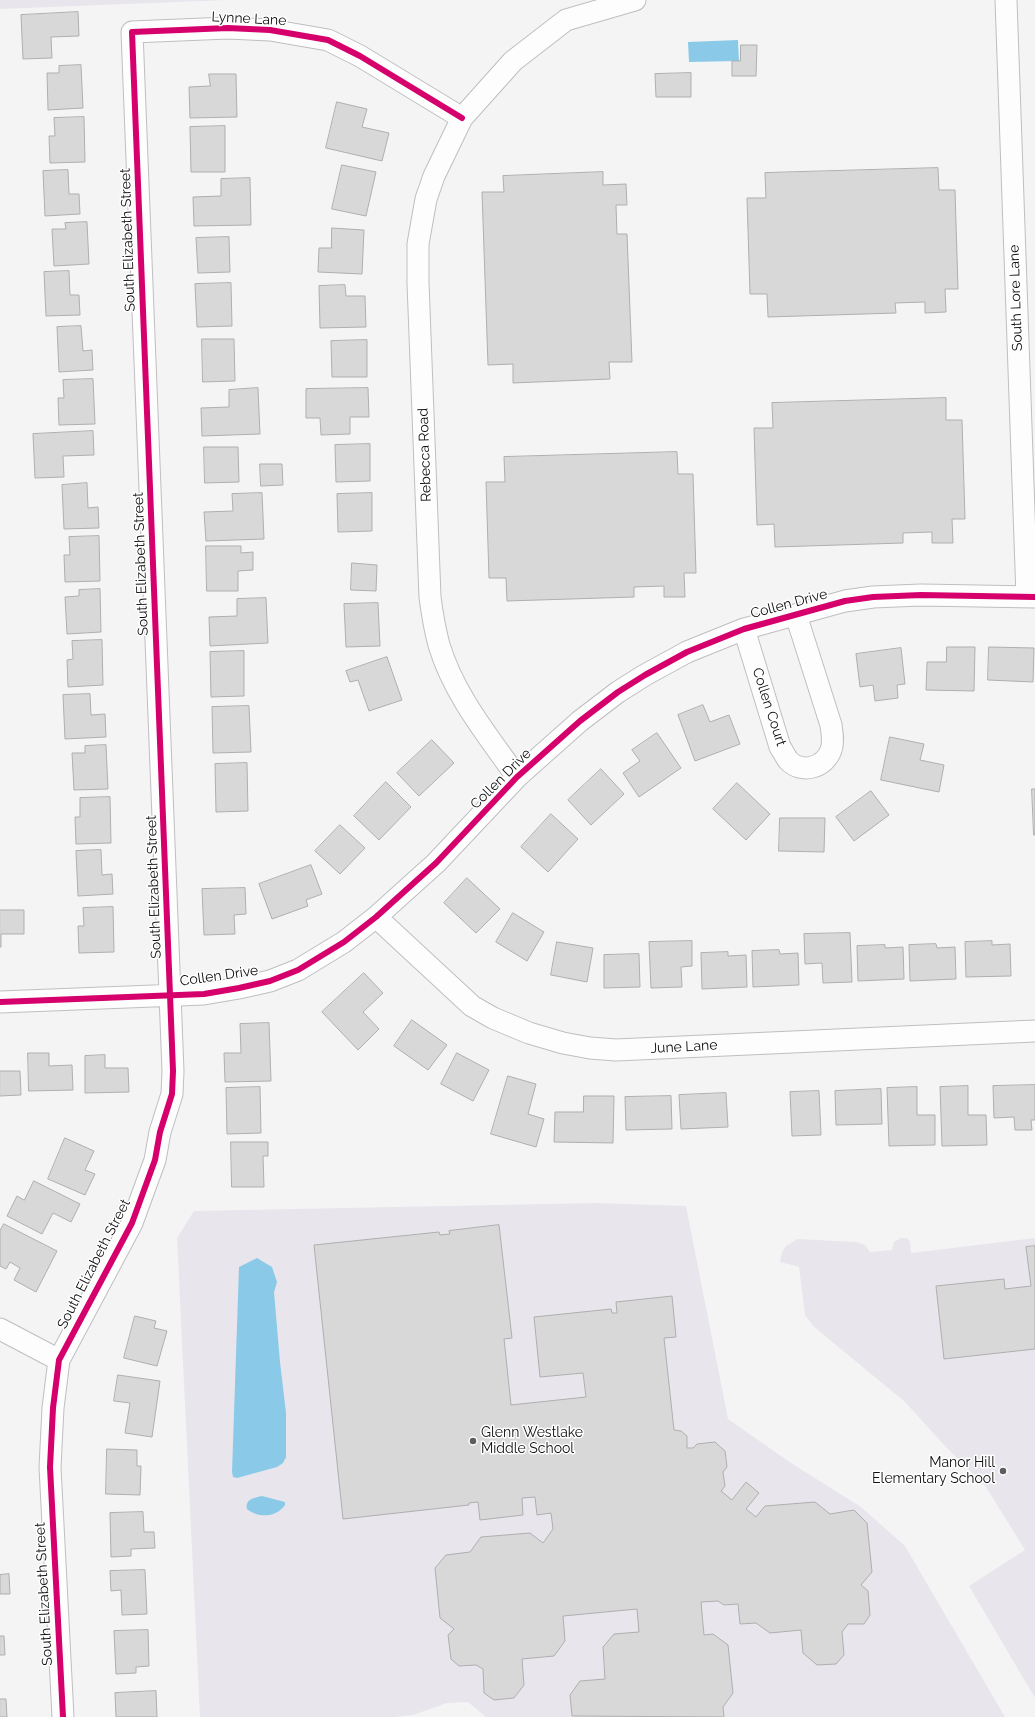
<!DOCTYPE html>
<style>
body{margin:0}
canvas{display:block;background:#f4f4f5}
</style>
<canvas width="1035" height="1717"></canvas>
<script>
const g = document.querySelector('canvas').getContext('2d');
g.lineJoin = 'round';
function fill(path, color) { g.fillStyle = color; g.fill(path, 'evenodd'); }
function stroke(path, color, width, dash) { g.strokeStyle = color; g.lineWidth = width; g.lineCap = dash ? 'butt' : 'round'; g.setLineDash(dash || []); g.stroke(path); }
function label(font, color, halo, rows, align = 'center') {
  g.font = font + ' Raleway,sans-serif'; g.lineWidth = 3; g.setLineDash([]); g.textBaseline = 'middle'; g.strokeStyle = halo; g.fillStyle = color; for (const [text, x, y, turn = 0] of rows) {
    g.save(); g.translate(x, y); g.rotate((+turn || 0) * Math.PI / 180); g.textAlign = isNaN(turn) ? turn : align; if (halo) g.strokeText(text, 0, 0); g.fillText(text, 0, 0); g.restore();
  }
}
fill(new Path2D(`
 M 0,0 L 228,0 L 0,9 Z
 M 596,1203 L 686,1206 L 728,1419 L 791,1463 L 861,1507 L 905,1546 L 1005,1717 L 486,1717 L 468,1702 L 447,1703 L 413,1715 L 395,1717 L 200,1717 L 177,1238 L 194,1211 Z
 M 901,1238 L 907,1238 L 910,1242 L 911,1253 L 1035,1238 L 1035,1698 L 969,1586 L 1025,1550 L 986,1487 L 945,1446 L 905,1402 L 813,1326 L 805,1315 L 799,1267 L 780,1262 L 782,1252 L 786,1246 L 797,1239 L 856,1242 L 865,1245 L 870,1252 L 892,1250 L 894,1242 Z`), '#e8e6ec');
fill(new Path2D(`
 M 738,40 L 739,61 L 689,62 L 688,42 Z
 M 257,1258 L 272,1267 L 277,1282 L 274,1292 L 280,1362 L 286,1413 L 286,1457 L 283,1463 L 277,1467 L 237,1478 L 233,1477 L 232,1472 L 239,1267 Z
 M 262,1496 L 285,1502 L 285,1505 C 276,1518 258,1518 247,1509 C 245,1499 254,1498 262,1496 Z`), '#8acae8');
const building = new Path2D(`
 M 78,12 L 79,36 L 51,37 L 52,58 L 23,59 L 21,15 Z
 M 741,45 L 757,45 L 756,76 L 732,76 L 732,61 L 740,61 Z
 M 81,65 L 83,108 L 48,110 L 47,73 L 59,73 L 59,66 Z
 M 691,73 L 691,97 L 656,97 L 655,74 Z
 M 209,74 L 236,74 L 237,117 L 190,118 L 189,87 L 210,86 Z
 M 337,102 L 367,109 L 362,127 L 389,133 L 382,161 L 326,148 Z
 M 84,117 L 85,162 L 50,163 L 49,136 L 55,136 L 54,118 Z
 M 225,126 L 225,172 L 191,172 L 190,127 Z
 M 342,165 L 376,172 L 366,216 L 332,209 Z
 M 938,168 L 939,190 L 955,190 L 958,289 L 945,289 L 946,312 L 925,313 L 925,302 L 895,303 L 896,313 L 768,317 L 767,294 L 750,294 L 747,198 L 766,198 L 765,173 Z
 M 68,170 L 69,194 L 79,194 L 80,214 L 45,216 L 43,171 Z
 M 603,172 L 603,185 L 626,184 L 627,205 L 616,205 L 617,234 L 627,234 L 632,362 L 609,362 L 610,379 L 513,383 L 513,364 L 488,365 L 482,192 L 504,192 L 503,176 Z
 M 250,178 L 251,225 L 194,226 L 193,197 L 221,196 L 221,179 Z
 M 87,222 L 89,264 L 54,266 L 52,229 L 66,229 L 65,223 Z
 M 332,228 L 364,230 L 362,274 L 318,272 L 319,248 L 331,248 Z
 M 229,237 L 230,272 L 198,273 L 196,238 Z
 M 69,271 L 70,295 L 79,295 L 80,315 L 46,316 L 44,272 Z
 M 231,283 L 232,326 L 197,327 L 195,284 Z
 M 345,285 L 346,296 L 365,296 L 366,327 L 320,328 L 319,286 Z
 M 81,326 L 83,351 L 92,350 L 93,370 L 59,372 L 57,327 Z
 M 202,339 L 234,339 L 235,381 L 203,382 Z
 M 367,340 L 367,377 L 332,377 L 331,341 Z
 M 93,379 L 95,424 L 59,425 L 58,398 L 64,398 L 63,380 Z
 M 258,388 L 260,434 L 202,436 L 201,408 L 229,407 L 229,390 Z
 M 368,388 L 369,417 L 350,417 L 350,434 L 321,435 L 320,418 L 306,418 L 306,389 Z
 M 946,398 L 946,420 L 962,420 L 965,519 L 952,519 L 953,543 L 932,543 L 932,532 L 903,533 L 903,543 L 775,547 L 774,524 L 757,525 L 754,428 L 773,428 L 772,403 Z
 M 93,431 L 94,455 L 63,456 L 64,477 L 35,478 L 33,434 Z
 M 370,444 L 370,481 L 336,482 L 335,445 Z
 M 204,447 L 238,447 L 239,482 L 205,483 Z
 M 677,452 L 678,474 L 693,474 L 696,573 L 684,573 L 685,597 L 664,597 L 664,586 L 634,587 L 634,597 L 507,601 L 506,578 L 489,578 L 486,482 L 505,482 L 504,457 Z
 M 260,464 L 282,464 L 283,485 L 261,486 Z
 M 87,483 L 88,508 L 98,507 L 99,528 L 64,529 L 62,485 Z
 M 262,493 L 264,539 L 206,541 L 204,512 L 233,511 L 232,494 Z
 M 372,493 L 372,531 L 338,532 L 337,494 Z
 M 99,536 L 100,581 L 65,582 L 64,555 L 70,555 L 69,537 Z
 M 206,546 L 241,546 L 241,553 L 253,552 L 253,570 L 238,571 L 238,591 L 207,591 Z
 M 352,563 L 377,565 L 376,591 L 351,590 Z
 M 100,589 L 101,632 L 67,634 L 65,597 L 79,596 L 79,590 Z
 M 266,598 L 268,643 L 210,646 L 209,617 L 237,616 L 237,599 Z
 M 378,603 L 380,646 L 346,647 L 344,604 Z
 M 102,640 L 103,685 L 68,687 L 67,660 L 73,659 L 72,641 Z
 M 947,647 L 975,647 L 974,691 L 926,690 L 927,662 L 946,662 Z
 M 989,647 L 1034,648 L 1033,682 L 988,680 Z
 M 901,648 L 905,684 L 897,685 L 898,698 L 875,701 L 873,685 L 860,687 L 856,654 Z
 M 244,651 L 244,696 L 211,697 L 210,652 Z
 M 387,657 L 402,700 L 369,711 L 358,680 L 350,682 L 346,671 Z
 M 90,694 L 91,715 L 105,714 L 106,737 L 65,739 L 63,695 Z
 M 703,705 L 710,722 L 729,715 L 740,744 L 695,761 L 678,715 Z
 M 249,706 L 251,752 L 213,753 L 212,707 Z
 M 657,733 L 681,768 L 639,797 L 623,773 L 640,761 L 632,750 Z
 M 890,737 L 924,744 L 920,760 L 944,765 L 939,792 L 881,780 Z
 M 432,740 L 454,763 L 419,796 L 397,773 Z
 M 106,745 L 108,789 L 74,790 L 72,753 L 85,753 L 85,746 Z
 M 247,763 L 248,811 L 216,812 L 215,764 Z
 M 601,769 L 624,794 L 591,825 L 568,800 Z
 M 386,782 L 411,807 L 379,840 L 354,816 Z
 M 737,783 L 770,814 L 746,840 L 713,809 Z
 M 1032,789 L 1035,789 L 1035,835 L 1034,835 Z
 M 871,791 L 889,815 L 854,841 L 836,817 Z
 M 110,797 L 111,843 L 76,844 L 75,817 L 80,817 L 80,798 Z
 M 551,814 L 578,839 L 548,872 L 521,847 Z
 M 780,818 L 825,818 L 824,852 L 779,851 Z
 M 340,825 L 365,848 L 340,874 L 315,851 Z
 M 101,850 L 102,875 L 112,874 L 113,894 L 78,896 L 76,851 Z
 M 311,865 L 322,894 L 306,900 L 308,906 L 272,919 L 259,884 Z
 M 467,878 L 500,909 L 476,933 L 444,903 Z
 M 245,888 L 246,914 L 234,915 L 235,934 L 204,935 L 202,889 Z
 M 113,907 L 114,952 L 79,953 L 78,926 L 84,926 L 83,908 Z
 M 0,910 L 24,910 L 24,934 L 1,934 L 1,947 L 0,947 Z
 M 513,913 L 544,932 L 527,961 L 496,942 Z
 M 850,933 L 852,982 L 823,983 L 822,963 L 805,964 L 804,934 Z
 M 692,941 L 692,966 L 681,967 L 682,987 L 651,988 L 649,942 Z
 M 992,941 L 992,945 L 1010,944 L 1011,976 L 966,977 L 965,942 Z
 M 557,942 L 593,948 L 587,982 L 551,975 Z
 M 936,944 L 937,948 L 955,947 L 956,979 L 910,981 L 909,945 Z
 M 885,945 L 885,948 L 903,947 L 904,979 L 858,981 L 857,946 Z
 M 779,950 L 780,954 L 798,953 L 799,985 L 753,987 L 752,951 Z
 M 728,952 L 728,956 L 746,955 L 747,987 L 702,989 L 701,953 Z
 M 639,954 L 640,987 L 604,988 L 604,955 Z
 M 364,973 L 383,993 L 363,1012 L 379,1029 L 358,1050 L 322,1012 Z
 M 412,1020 L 447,1045 L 428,1070 L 394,1046 Z
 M 269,1023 L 271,1081 L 225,1082 L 224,1053 L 241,1053 L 240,1024 Z
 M 28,1053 L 49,1053 L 49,1066 L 72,1065 L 73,1090 L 29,1091 Z
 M 457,1053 L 489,1070 L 473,1101 L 441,1084 Z
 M 105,1055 L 105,1068 L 128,1068 L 129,1092 L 85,1093 L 85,1056 Z
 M 0,1071 L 20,1071 L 21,1095 L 0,1096 Z
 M 508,1076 L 536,1084 L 528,1114 L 544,1119 L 536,1147 L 491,1134 Z
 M 1035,1085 L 1035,1120 L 1031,1120 L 1032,1130 L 1015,1130 L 1014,1117 L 994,1118 L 993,1086 Z
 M 968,1086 L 968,1115 L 986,1115 L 987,1145 L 942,1146 L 940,1087 Z
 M 260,1087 L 261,1133 L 227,1134 L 226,1088 Z
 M 917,1087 L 917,1115 L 935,1115 L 935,1145 L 889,1146 L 887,1088 Z
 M 881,1089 L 882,1124 L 836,1125 L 835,1091 Z
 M 819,1091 L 821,1135 L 792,1136 L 790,1092 Z
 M 726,1093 L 728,1127 L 681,1129 L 679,1095 Z
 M 584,1096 L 614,1096 L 613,1143 L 554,1142 L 555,1112 L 583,1112 Z
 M 671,1096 L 672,1129 L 626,1130 L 625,1097 Z
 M 65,1138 L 94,1151 L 85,1170 L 95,1174 L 85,1195 L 48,1179 Z
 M 231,1142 L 268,1142 L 268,1156 L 263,1156 L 264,1187 L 232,1187 Z
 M 34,1181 L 80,1204 L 71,1222 L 53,1213 L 42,1234 L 7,1216 L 17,1196 L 24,1200 Z
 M 4,1224 L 57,1251 L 36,1292 L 14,1280 L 20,1268 L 10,1262 L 6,1269 L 0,1266 L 0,1231 Z
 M 499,1225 L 512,1338 L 504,1339 L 511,1405 L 586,1397 L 583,1373 L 540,1377 L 534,1317 L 611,1309 L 612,1313 L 617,1313 L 616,1302 L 672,1296 L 676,1337 L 664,1338 L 674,1430 L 681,1431 L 687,1436 L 687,1448 L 693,1448 L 697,1444 L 715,1442 L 725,1451 L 727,1467 L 723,1472 L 725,1486 L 721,1491 L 732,1500 L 746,1482 L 759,1493 L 746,1509 L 756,1517 L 765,1506 L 815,1502 L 830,1514 L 854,1510 L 867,1523 L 872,1572 L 861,1585 L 868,1591 L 870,1615 L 864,1624 L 848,1624 L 842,1632 L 844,1655 L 836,1664 L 817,1665 L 803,1653 L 801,1630 L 770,1633 L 756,1623 L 740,1624 L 738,1604 L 724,1605 L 718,1601 L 701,1602 L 704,1635 L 713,1634 L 728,1645 L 733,1693 L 723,1707 L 724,1717 L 572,1716 L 570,1695 L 580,1681 L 605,1679 L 603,1647 L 614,1634 L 639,1632 L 637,1609 L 563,1616 L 565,1641 L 554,1656 L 522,1659 L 524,1685 L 514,1698 L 494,1700 L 484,1693 L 483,1669 L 476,1665 L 459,1666 L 451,1659 L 448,1635 L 454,1629 L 440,1618 L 435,1568 L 446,1555 L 470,1552 L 481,1537 L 530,1533 L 543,1543 L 553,1529 L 551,1513 L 537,1515 L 535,1497 L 522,1498 L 523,1515 L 480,1520 L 478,1502 L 469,1503 L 469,1505 L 343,1519 L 314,1245 L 439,1232 L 440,1235 L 450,1234 L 449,1231 Z
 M 1035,1246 L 1035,1349 L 944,1359 L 936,1286 L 1004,1279 L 1005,1289 L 1031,1286 L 1026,1247 Z
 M 135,1316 L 156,1321 L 154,1328 L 167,1331 L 157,1366 L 124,1358 Z
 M 118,1375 L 160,1381 L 152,1437 L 125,1433 L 130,1403 L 114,1401 Z
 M 107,1449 L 137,1450 L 137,1466 L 141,1466 L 140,1495 L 106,1494 Z
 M 143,1512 L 144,1532 L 154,1532 L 155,1548 L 131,1549 L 131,1556 L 111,1557 L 110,1513 Z
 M 145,1570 L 147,1614 L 122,1615 L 121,1590 L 111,1591 L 110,1571 Z
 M 9,1574 L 10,1594 L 0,1594 L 0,1575 Z
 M 148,1630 L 149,1666 L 136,1667 L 136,1673 L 116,1674 L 114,1631 Z
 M 0,1636 L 4,1636 L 5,1655 L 0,1655 Z
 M 156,1691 L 157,1717 L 116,1717 L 115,1693 Z
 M 0,1699 L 6,1699 L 7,1717 L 0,1717 Z`);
fill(building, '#d9d8d9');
stroke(building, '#afafaf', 1);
const street = new Path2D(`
 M 1006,0 L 1027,597
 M 744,629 L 780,747 C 783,751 785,756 788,760 C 802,775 825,767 831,750 C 834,742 832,733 831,725 L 796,615
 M 517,777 C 488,736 454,695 439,645 C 435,630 432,613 430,597 L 418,283 L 418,244 L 426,199 L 434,176 L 462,118 L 513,61 L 566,20 L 635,0
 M 376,917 L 472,1006 L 493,1018 L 529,1033 L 563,1043 L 590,1048 L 616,1050 L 1035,1031
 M 0,1002 L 204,994 L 239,988 L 270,981 L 298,970 L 344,942 L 376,917 L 436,863 L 517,777 L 580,721 L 618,692 L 645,675 L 687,652 L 744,629 L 845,601 L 873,597 L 921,595 L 1035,597
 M 0,1329 L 59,1360
 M 63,1717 L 50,1467 L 53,1408 L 59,1360 L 132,1223 L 155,1160 L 160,1132 L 172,1094 L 173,1071 L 132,32 L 228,28 L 270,30 L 328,40 L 360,56 L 462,118`);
stroke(street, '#bfbfc0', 23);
stroke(street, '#fdfdfe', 21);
stroke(new Path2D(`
 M 0,1002 L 204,994 L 239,988 L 270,981 L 298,970 L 344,942 L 376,917 L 436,863 L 517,777 L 580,721 L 618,692 L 645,675 L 687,652 L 744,629 L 845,601 L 873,597 L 921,595 L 1035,597
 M 63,1717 L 50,1467 L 53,1408 L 59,1360 L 132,1223 L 155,1160 L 160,1132 L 172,1094 L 173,1071 L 132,32 L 228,28 L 270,30 L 328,40 L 360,56 L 462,118`), '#d6006c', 6);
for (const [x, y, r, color] of [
 [473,1441,4,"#5e5e60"],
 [1003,1471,4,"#5e5e60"]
]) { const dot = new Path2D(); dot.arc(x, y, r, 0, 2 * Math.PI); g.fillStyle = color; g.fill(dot); stroke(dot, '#fff', 1.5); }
label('14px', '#0e0e0f', '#fff', [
 ["Lynne Lane",249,19,3],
 ["South Elizabeth Street",128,240,-92],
 ["South Lore Lane",1016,298,-92],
 ["Rebecca Road",425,455,-92],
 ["South Elizabeth Street",141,564,-92],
 ["Collen Drive",789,604,-15],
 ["Collen Court",769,707,72],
 ["Collen Drive",501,779,-45],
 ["South Elizabeth Street",154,887,-92],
 ["Collen Drive",219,976,-8],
 ["June Lane",684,1047,-3],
 ["South Elizabeth Street",94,1264,-63],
 ["South Elizabeth Street",44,1594,-93]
]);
label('14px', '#0e0e0f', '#fff', [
 ["Glenn Westlake",481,1433],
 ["Middle School",481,1449],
 ["Manor Hill",995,1463,"right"],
 ["Elementary School",995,1479,"right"]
], 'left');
</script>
